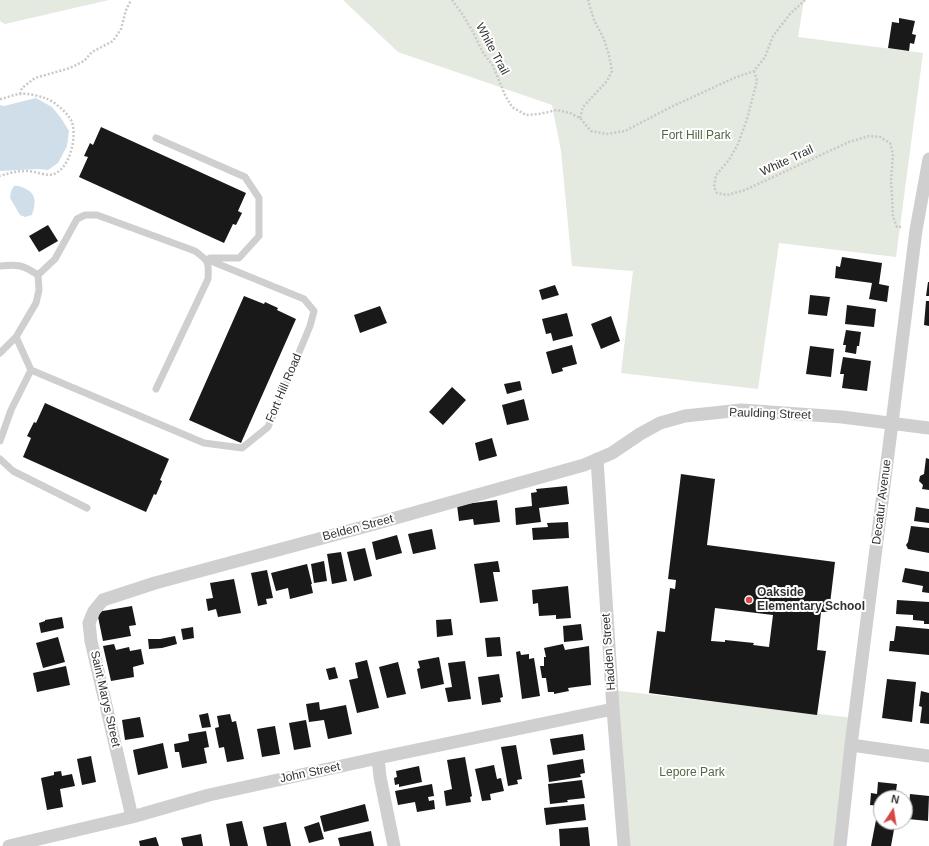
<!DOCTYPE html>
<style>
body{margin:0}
#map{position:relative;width:929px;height:846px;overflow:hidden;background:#fff;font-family:Helvetica,sans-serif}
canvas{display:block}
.north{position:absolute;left:873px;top:790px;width:40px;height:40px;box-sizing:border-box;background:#fff;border:1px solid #adadad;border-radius:50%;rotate:12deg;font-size:11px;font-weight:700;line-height:16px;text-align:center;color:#323232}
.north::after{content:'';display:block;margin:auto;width:14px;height:18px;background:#d64946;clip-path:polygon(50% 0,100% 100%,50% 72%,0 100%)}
</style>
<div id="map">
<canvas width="929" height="846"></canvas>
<div class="north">N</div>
</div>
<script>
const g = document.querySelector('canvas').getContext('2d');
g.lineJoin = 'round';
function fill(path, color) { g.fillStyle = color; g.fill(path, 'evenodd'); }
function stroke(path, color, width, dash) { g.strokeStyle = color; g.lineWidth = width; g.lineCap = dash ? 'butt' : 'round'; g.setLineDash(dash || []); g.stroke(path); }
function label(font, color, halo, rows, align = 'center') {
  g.font = font + ' Helvetica,sans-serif'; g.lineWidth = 4; g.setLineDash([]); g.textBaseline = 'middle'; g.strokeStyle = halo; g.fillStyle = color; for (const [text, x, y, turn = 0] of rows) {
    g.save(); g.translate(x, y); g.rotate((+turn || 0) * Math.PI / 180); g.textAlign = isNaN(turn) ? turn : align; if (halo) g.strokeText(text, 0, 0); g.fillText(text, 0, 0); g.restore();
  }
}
fill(new Path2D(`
 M 0,0 L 109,0 L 5,24 L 0,21 Z
 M 343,0 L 804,0 L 798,37 L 923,53 L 896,257 L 779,243 L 758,389 L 621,373 L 633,271 L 572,266 L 561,151 L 552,105 L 398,52 Z
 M 612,690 L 854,718 L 840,846 L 624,846 Z`), '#e4eadf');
fill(new Path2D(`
 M 36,98 L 52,107 L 61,118 L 69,131 L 67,146 L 58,163 L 48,170 L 39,169 L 0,171 L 0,105 L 4,106 Z
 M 14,186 C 18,185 22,187 26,189 C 38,195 35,205 32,215 L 25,217 L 20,215 L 10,198 L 11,191 Z`), '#d0deea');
fill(new Path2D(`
 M 899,18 L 915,21 L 912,34 L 916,35 L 914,44 L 910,43 L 909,51 L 888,48 L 892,22 L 899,23 Z
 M 101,127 L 246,193 L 238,211 L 242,213 L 236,225 L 233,224 L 224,243 L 79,177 L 88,157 L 84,156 L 90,143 L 93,145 Z
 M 48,225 L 58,241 L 39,252 L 29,236 Z
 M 842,257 L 882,263 L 879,284 L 889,286 L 887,302 L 869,299 L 872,283 L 835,278 L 836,266 L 840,267 Z
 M 928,282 L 929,282 L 929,296 L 926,296 Z
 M 555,285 L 559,295 L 542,300 L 539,290 Z
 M 810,295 L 830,297 L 827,316 L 808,314 Z
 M 244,296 L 264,304 L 265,302 L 278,308 L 277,310 L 296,319 L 241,443 L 189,420 Z
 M 926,301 L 929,301 L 929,326 L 924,325 Z
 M 847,305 L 876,309 L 874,327 L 845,324 Z
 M 380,306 L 387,323 L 360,333 L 354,315 Z
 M 567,313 L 573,336 L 553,341 L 551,333 L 546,334 L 542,319 Z
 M 611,316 L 620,341 L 601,349 L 591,324 Z
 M 846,330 L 861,332 L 859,346 L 857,346 L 856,354 L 845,352 L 846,345 L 843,345 Z
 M 572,345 L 577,364 L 562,368 L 563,371 L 552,374 L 546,352 Z
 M 810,346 L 834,349 L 831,377 L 806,374 Z
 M 843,357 L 871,361 L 867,391 L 842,388 L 844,374 L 840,374 Z
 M 520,381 L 522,390 L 507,394 L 504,384 Z
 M 452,387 L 466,400 L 443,425 L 429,412 Z
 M 524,399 L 529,420 L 507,425 L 502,405 Z
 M 45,403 L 169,459 L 160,480 L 162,481 L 156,495 L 154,494 L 146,512 L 23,457 L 31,438 L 27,436 L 34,422 L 36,423 Z
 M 492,438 L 497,456 L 479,461 L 475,443 Z
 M 926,458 L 929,459 L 929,490 L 922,489 L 923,485 L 919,481 L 920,476 L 924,474 Z
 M 681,474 L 715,479 L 707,545 L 835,562 L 829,612 L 821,612 L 817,650 L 826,651 L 817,715 L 649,693 L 657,631 L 665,632 L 670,588 L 675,589 L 676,580 L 668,579 ZM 715,608 L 773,615 L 769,647 L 753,645 L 754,643 L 725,640 L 725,642 L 711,641 Z
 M 567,486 L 569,504 L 539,508 L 541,522 L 516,525 L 515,508 L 532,506 L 531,493 L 537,492 L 536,489 Z
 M 497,500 L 500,522 L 474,525 L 473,519 L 459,521 L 457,505 Z
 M 916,507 L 929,509 L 929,523 L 914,521 Z
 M 568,522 L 569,538 L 533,540 L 532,528 L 548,527 L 547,523 Z
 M 911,526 L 929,528 L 929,553 L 908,549 L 906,545 L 908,542 Z
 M 432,529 L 436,549 L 413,554 L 408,534 Z
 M 397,535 L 402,553 L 376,560 L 372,542 Z
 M 365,548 L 372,576 L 354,581 L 347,552 Z
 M 341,552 L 347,581 L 332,584 L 327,554 Z
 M 324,561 L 327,581 L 314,583 L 311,564 Z
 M 498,561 L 500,572 L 493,572 L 498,601 L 480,603 L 474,564 Z
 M 307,564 L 312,584 L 311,584 L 313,593 L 290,599 L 288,588 L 276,591 L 271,573 Z
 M 905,568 L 929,572 L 929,593 L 922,592 L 923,586 L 902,582 Z
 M 267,570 L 273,598 L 266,599 L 267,604 L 258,606 L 251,573 Z
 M 234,579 L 241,613 L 218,617 L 216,609 L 208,611 L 206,599 L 213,598 L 210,583 Z
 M 568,586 L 571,618 L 556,619 L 556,615 L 539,616 L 538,603 L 533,604 L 532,590 Z
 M 897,600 L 929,602 L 929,624 L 924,624 L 924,621 L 913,620 L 913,615 L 896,614 Z
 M 132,606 L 136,625 L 129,626 L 131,636 L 103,641 L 97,612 Z
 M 62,617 L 64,628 L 41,633 L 39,623 L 45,621 L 45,620 Z
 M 451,619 L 453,635 L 437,637 L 436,620 Z
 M 581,624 L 583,640 L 564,642 L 563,626 Z
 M 896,626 L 929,629 L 929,655 L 889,651 L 890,641 L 894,641 Z
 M 193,627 L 194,638 L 183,640 L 181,629 Z
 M 175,636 L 177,644 L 162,648 L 149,649 L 148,639 L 160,639 Z
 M 58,637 L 65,662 L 43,668 L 36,643 Z
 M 500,637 L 502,656 L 487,657 L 485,638 Z
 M 114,644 L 116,650 L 129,647 L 130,651 L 141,649 L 144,664 L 133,667 L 134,677 L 111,681 L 103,646 Z
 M 563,644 L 565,650 L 589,646 L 591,685 L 568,688 L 569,691 L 554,694 L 554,692 L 548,692 L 546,678 L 542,678 L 540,666 L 544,666 L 544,657 L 546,657 L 544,648 Z
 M 520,651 L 521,655 L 529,654 L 529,659 L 534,658 L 540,696 L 522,699 L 516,652 Z
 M 439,657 L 444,684 L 421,689 L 417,669 L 420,668 L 418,661 Z
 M 367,660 L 379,708 L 357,713 L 349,680 L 358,678 L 355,663 Z
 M 465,661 L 471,699 L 448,702 L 445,688 L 452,687 L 448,663 Z
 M 398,662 L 406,694 L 387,698 L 379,667 Z
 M 66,666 L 70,685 L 37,692 L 33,673 Z
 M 335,667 L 338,678 L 329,680 L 326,669 Z
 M 499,674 L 503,697 L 500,698 L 501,702 L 482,705 L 478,677 Z
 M 887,679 L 916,682 L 912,722 L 882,718 Z
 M 921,691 L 929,693 L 929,724 L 920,723 L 922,707 L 919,706 Z
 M 319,702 L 320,710 L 346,705 L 352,734 L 328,739 L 324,720 L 309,722 L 306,704 Z
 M 208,713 L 211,727 L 202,728 L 199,715 Z
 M 230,714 L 232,722 L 236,721 L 244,759 L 227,762 L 224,747 L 219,748 L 215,728 L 219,727 L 217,716 Z
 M 140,717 L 144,737 L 125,740 L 122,720 Z
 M 306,720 L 311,747 L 294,750 L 289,723 Z
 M 275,726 L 280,754 L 262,757 L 257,729 Z
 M 206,731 L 209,747 L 204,748 L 207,763 L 182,768 L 179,752 L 175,752 L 174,744 L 189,741 L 188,734 Z
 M 583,734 L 585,750 L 553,755 L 550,739 Z
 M 163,743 L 168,768 L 138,775 L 133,750 Z
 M 516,745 L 522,779 L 517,780 L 518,784 L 508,786 L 501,747 Z
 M 91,756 L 96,782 L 82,785 L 77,759 Z
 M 465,757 L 472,796 L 470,797 L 471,802 L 446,806 L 444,791 L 452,789 L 447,760 Z
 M 583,759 L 585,773 L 580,774 L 581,777 L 549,782 L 547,765 Z
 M 494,765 L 497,779 L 501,778 L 504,791 L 490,794 L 491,800 L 482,801 L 475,769 Z
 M 419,766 L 422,782 L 399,787 L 399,784 L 395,785 L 394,778 L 397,777 L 396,771 Z
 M 61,771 L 62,776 L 72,774 L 75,786 L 60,789 L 63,807 L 47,810 L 41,778 L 54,775 L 54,772 Z
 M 582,780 L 585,798 L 567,800 L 568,802 L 550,804 L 548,784 Z
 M 878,782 L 897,784 L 895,798 L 881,798 L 881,806 L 870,805 L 871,793 L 877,794 Z
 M 432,784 L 434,796 L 428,797 L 429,801 L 434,800 L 435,809 L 417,812 L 415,802 L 398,805 L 395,791 Z
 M 910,794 L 929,796 L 928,821 L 908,819 Z
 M 365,804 L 369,821 L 324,832 L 320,816 Z
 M 584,804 L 586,820 L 546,825 L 544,808 Z
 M 876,820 L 881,821 L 881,822 L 895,824 L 891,846 L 871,846 Z
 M 242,821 L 248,846 L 230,846 L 226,824 Z
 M 286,822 L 291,846 L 267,846 L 263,827 Z
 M 319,822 L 324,839 L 309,843 L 304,827 Z
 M 588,827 L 590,846 L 560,846 L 559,829 Z
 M 371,831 L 374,846 L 340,846 L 338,838 Z
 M 201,834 L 203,846 L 183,846 L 181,838 Z
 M 156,837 L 159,846 L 140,846 L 139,841 Z`), '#191919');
stroke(new Path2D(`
 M 452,0 L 463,15 L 473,32 L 482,51 L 493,66 L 505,95 L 512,107 L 526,115 L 539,114 L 557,110 L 570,113 L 580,118 L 585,124 L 591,131 L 607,134 L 625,131 L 673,106 L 708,90 L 734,78 L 754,71 L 765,57 L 773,36 L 790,14 L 805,0
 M 754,71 L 757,81 L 747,119 L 738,144 L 729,160 L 716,175 L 714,187 L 717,193 L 727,195 L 745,190 L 849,142 L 869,136 L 880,137 L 890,143 L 893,154 L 891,181 L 892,197 L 893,217 L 897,227 L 901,227
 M 20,94 L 22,88 L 35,78 L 70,68 L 84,61 L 92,52 L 113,41 L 121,29 L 126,10 L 131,0
 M 0,99 C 7,98 14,94 21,94 C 28,93 38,96 45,98 C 54,101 68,113 72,122 C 77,137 70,168 54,174 C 48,177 35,171 27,171 C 17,171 9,173 0,176
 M 580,118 L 583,107 L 607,81 L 612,71 L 609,55 L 604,39 L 594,20 L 588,0`), '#c9c9c9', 2.5, [2, 2]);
stroke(new Path2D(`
 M 156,138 L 245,177 L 259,198 L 259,236 L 239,258 L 210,258
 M 0,266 C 18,264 23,265 38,275
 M 38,275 L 55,259 L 77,219 L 85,215 L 97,215 L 195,251 C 209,261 209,262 208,279 L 156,389
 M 16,337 L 31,370
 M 0,353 L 16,337 L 36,303 L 39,290 L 38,275
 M 0,441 L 11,410 L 31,370 L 204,443 L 242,448 L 268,427 L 310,326 L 314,311 L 304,299 L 206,259
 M 0,459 L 13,471 L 87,508`), '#cfcfcf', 7);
stroke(new Path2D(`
 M 597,459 L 613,709 L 624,846
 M 851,745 L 929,756
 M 378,758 L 380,777 L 394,846
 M 132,817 L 91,641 L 89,623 L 94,611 L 103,600 L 155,583 L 367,526 L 584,465 L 612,453 L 640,434 L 660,423 L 685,416 L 741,410 L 842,417 L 929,428
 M 9,846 L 132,817 L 209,795 L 378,758 L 613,709
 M 840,846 L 851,745 L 892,423 L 916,230 L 929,159`), '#cfcfcf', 13);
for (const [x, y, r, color] of [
 [749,600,4,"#d64946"]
]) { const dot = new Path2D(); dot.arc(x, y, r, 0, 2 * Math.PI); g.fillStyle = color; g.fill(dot); stroke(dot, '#fff', 1.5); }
label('12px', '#323232', '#fff', [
 ["White Trail",492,49,62],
 ["White Trail",787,161,-25],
 ["Fort Hill Road",284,388,-67],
 ["Paulding Street",770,414,2],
 ["Decatur Avenue",882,502,-83],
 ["Belden Street",358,528,-15],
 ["Hadden Street",609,652,-94],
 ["Saint Marys Street",105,699,77],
 ["John Street",310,773,-12]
]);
label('12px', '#516a42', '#fff', [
 ["Fort Hill Park",696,136],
 ["Lepore Park",692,773]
]);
label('bold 12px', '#323232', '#fff', [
 ["Oakside",757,593],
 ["Elementary School",757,607]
], 'left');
</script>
